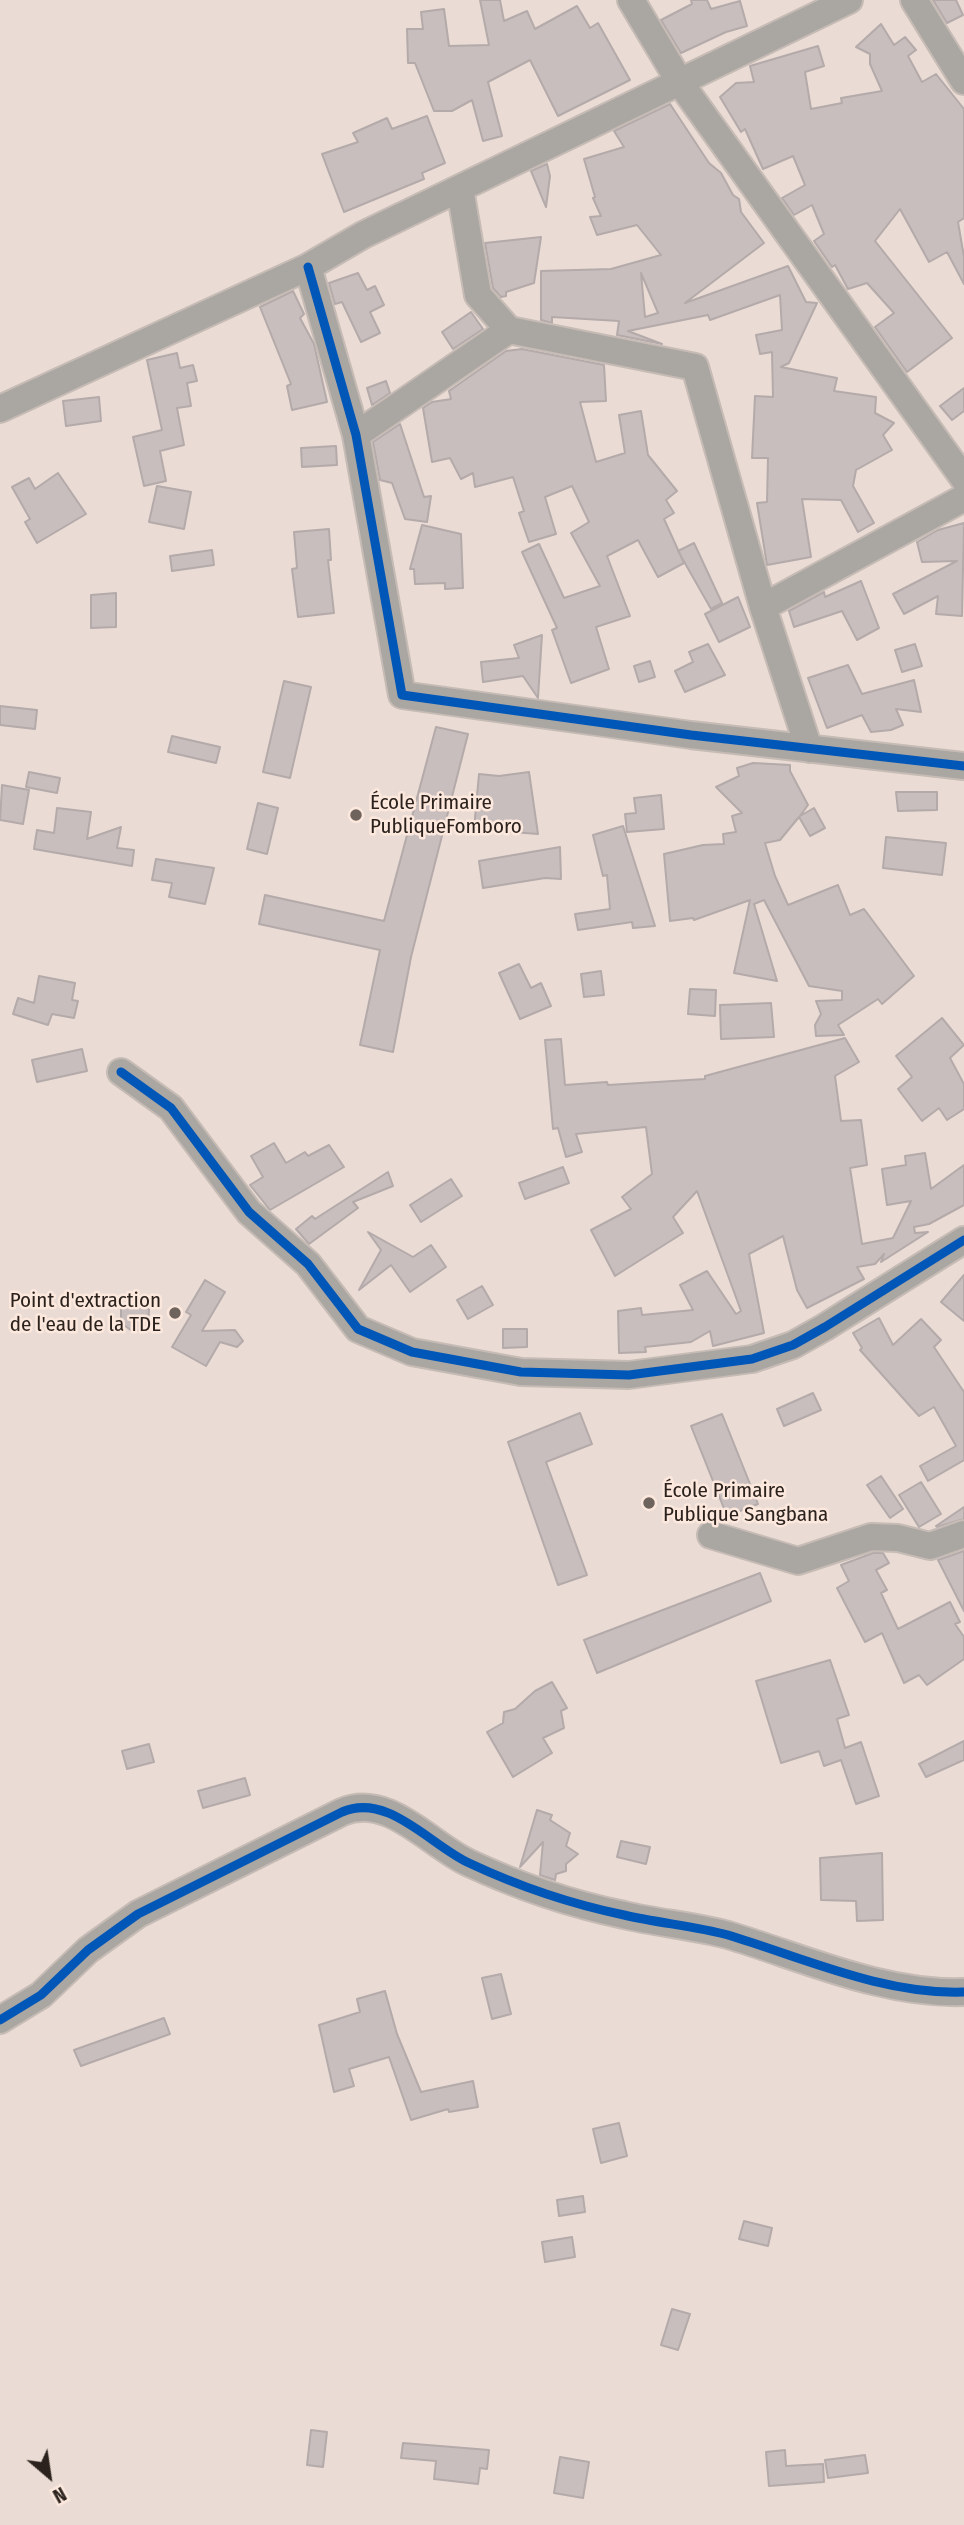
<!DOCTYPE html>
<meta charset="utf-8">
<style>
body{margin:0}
#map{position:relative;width:964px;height:2525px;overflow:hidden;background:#eadcd4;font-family:"Fira Sans Condensed",sans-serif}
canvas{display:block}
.north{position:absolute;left:14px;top:2441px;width:70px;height:70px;-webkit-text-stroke:5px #fce8dd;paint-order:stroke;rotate:151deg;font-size:19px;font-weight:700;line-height:28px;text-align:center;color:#2b221d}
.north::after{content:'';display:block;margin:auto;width:24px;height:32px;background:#2b221d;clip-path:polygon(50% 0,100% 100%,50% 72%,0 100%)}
</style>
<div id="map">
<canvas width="964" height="2525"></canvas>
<div class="north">N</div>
</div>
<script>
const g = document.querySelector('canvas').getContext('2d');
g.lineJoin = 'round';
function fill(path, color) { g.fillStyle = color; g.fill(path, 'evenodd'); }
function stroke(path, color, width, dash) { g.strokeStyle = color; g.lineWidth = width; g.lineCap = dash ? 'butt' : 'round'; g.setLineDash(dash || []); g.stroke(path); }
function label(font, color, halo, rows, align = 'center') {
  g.font = font + ' "Fira Sans Condensed",sans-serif'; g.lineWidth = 5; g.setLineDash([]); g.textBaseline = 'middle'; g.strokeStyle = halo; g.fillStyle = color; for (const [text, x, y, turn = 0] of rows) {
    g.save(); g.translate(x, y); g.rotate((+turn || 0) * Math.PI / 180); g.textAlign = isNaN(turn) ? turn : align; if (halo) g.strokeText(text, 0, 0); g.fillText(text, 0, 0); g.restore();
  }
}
const building = new Path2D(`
 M 480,0 L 500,0 L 504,21 L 527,11 L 535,29 L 577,6 L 590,28 L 598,23 L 630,80 L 558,116 L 530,60 L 488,82 L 502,136 L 483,141 L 472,100 L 452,111 L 434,111 L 415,63 L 408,63 L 407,29 L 423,29 L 421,12 L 444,9 L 449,46 L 489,45 Z
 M 691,0 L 707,0 L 711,9 L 740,1 L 747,26 L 726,32 L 681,53 L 661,20 L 692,4 Z
 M 933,0 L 956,0 L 963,15 L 947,23 Z
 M 881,24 L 894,45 L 905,37 L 916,50 L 908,56 L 922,82 L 936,74 L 964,109 L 964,218 L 958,222 L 964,257 L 964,284 L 947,252 L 929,262 L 900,209 L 875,241 L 952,338 L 907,372 L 875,327 L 894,313 L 867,283 L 848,289 L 835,265 L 832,267 L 814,241 L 824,234 L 812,205 L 794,215 L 782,198 L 805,185 L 793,156 L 763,169 L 745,129 L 741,132 L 720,97 L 736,83 L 754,82 L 750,66 L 818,46 L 824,66 L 805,72 L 811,109 L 842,103 L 841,98 L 882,91 L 870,64 L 870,54 L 856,47 Z
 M 670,104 L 709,163 L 721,173 L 733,195 L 739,199 L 741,212 L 764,243 L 685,303 L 788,266 L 806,302 L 817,303 L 789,363 L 781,367 L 837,378 L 834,391 L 876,397 L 875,413 L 894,423 L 883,435 L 892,450 L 856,470 L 853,486 L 874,523 L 858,532 L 841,500 L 802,499 L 811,557 L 767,565 L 757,503 L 767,502 L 768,458 L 752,458 L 755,396 L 773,397 L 772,352 L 760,354 L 756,335 L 782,330 L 780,295 L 710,320 L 708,315 L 628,331 L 662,344 L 617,335 L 619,321 L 552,317 L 552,323 L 541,320 L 541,271 L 611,269 L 661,255 L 637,225 L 597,235 L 590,217 L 601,216 L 593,198 L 595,197 L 584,159 L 624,147 L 614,131 ZM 641,273 L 658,313 L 645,317 Z
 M 427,116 L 445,163 L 422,173 L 424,179 L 344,212 L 322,154 L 358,142 L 353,133 L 387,118 L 392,129 Z
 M 547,164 L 550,176 L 546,207 L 531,171 Z
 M 541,237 L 534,283 L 506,292 L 506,296 L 501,297 L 493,288 L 485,243 Z
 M 358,273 L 367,290 L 375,286 L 384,305 L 370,312 L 380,333 L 361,342 L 342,302 L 335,304 L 329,283 Z
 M 293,291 L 304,314 L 300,318 L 314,344 L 327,402 L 292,410 L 287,386 L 291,384 L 260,307 Z
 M 471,312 L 483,329 L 453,349 L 442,332 Z
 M 522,349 L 604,365 L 606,401 L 580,402 L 596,462 L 625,453 L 619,415 L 641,411 L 648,455 L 677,491 L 666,500 L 674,513 L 664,519 L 684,563 L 658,577 L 638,540 L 607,556 L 630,616 L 596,627 L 609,669 L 571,683 L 552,630 L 557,628 L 522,552 L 539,544 L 564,598 L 600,586 L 571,533 L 589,522 L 572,486 L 545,497 L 556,534 L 529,542 L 519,513 L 524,511 L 513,477 L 475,487 L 473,473 L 461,479 L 450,458 L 432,462 L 423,408 L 432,402 L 451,399 L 449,391 L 506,351 Z
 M 177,353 L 180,368 L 193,365 L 197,381 L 187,383 L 191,406 L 177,408 L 184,445 L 160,451 L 166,481 L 144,486 L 133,437 L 162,430 L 147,360 Z
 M 386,381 L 390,393 L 372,405 L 367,388 Z
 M 964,388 L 964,411 L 952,420 L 940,406 Z
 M 99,397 L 101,421 L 66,426 L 63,401 Z
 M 400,424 L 424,497 L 431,496 L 427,522 L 405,519 L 392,483 L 380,480 L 373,442 Z
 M 336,446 L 337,465 L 302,467 L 301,448 Z
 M 58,473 L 86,514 L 37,543 L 25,522 L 30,519 L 12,487 L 29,478 L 35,489 Z
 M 157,486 L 191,492 L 184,529 L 149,522 Z
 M 964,523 L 962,616 L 936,614 L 938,596 L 904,614 L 893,594 L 957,561 L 922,562 L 917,542 L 938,530 Z
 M 422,525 L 461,534 L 463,588 L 445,589 L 445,583 L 415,584 L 414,569 L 410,569 Z
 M 329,529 L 331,560 L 328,560 L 334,613 L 298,617 L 292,569 L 297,568 L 294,532 Z
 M 694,543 L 722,603 L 711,609 L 678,551 Z
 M 212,550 L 214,565 L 172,571 L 170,556 Z
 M 861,581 L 879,628 L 857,640 L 842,611 L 794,627 L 789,611 L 824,592 L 825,597 Z
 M 116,593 L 116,627 L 91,628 L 91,595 Z
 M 738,597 L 750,627 L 719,642 L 705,614 Z
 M 542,635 L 538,698 L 523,676 L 483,682 L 481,662 L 519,658 L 514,645 Z
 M 708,644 L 725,675 L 685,692 L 675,671 L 693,662 L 689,652 Z
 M 915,644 L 922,666 L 902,672 L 895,650 Z
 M 650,661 L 655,677 L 639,682 L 634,666 Z
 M 848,665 L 862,694 L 914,680 L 921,712 L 896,709 L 903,725 L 891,730 L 871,732 L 862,715 L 827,728 L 808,678 Z
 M 284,681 L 311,687 L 290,778 L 263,772 Z
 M 0,706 L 37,710 L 35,729 L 0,725 Z
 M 436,727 L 468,734 L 411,957 L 393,1052 L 360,1045 L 380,950 L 259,924 L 265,895 L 384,921 Z
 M 172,736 L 220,747 L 216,763 L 168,752 Z
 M 753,763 L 790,765 L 790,771 L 808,805 L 800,816 L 814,808 L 825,828 L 810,836 L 799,817 L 780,840 L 765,843 L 775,876 L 788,905 L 838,885 L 850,915 L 864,909 L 914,976 L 882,1004 L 878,999 L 838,1025 L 844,1035 L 816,1036 L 815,1025 L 821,1014 L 816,1001 L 842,1000 L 842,991 L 809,986 L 764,900 L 754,904 L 777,981 L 734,973 L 750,900 L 694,920 L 693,918 L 670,921 L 664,854 L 703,845 L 724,844 L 723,834 L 736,832 L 732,816 L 742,813 L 716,787 L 739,776 L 737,768 Z
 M 29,772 L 60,778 L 57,793 L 26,787 Z
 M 529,772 L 538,834 L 474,829 L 479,774 L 499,776 Z
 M 2,785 L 29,790 L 23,824 L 0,820 Z
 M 896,792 L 937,792 L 937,810 L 898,811 Z
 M 661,795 L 664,829 L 627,832 L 625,814 L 636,813 L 634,798 Z
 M 258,803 L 278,808 L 267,854 L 247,849 Z
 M 57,808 L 91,812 L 87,839 L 121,827 L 117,848 L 134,850 L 132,866 L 34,849 L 37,830 L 54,833 Z
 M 623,826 L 655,926 L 633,928 L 632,922 L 578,930 L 575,914 L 610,909 L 607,875 L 603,876 L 593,835 Z
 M 886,837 L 946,843 L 942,875 L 883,868 Z
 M 560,847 L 561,879 L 545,878 L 483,888 L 479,861 Z
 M 156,859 L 214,868 L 205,904 L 169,897 L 172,883 L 152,880 Z
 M 519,964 L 531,988 L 541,983 L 551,1006 L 520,1019 L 499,973 Z
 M 601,971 L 604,995 L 584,997 L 581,974 Z
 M 39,976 L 75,983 L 72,1000 L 78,1001 L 74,1018 L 52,1014 L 48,1025 L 13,1014 L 18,998 L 34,1003 Z
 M 690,989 L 716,990 L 715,1016 L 688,1014 Z
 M 771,1003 L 774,1037 L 721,1039 L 720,1005 Z
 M 942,1018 L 964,1045 L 950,1058 L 964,1084 L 964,1109 L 947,1120 L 939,1108 L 922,1121 L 898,1089 L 912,1077 L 896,1056 Z
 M 845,1038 L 859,1062 L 835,1076 L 841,1121 L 861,1120 L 867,1165 L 850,1168 L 862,1244 L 893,1238 L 911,1201 L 887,1205 L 882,1169 L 906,1165 L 905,1156 L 925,1153 L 931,1189 L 964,1165 L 964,1205 L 929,1224 L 914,1227 L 915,1233 L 928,1232 L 881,1262 L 884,1254 L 875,1264 L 857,1267 L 864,1279 L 807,1308 L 797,1290 L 783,1236 L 749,1254 L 764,1333 L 713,1346 L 710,1331 L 691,1342 L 645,1347 L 646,1352 L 619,1353 L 618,1311 L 641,1308 L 642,1315 L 693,1310 L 680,1285 L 707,1271 L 736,1314 L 741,1311 L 697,1191 L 673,1217 L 683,1233 L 615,1276 L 591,1230 L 631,1209 L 622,1197 L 652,1174 L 646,1127 L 576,1134 L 582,1152 L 566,1157 L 558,1128 L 553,1129 L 545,1040 L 561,1039 L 565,1085 L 607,1082 L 608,1085 L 705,1079 L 705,1076 Z
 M 82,1049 L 87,1071 L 37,1082 L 32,1060 Z
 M 274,1143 L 286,1163 L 305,1152 L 308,1156 L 329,1145 L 344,1167 L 270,1210 L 250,1185 L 263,1177 L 251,1156 Z
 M 563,1167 L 569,1183 L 525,1199 L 519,1183 Z
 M 388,1172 L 393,1186 L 353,1202 L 358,1208 L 309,1244 L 296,1229 L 312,1216 L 315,1219 Z
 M 451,1179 L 462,1196 L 421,1222 L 410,1205 Z
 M 368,1232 L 413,1257 L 431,1245 L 446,1267 L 410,1292 L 391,1265 L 359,1290 L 381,1250 Z
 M 964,1275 L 964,1321 L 941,1302 Z
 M 205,1280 L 225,1292 L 202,1331 L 235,1330 L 243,1341 L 237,1347 L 220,1342 L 206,1366 L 172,1347 L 191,1315 L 186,1312 Z
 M 482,1286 L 493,1305 L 468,1319 L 457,1300 Z
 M 131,1301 L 138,1301 L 149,1309 L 148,1330 L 132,1331 L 121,1323 L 121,1309 Z
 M 879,1318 L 893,1345 L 921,1319 L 941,1340 L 934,1347 L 964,1392 L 964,1460 L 928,1481 L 920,1466 L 956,1446 L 934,1407 L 919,1416 L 860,1350 L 862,1348 L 853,1333 Z
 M 503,1329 L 527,1329 L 527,1347 L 503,1348 Z
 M 813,1393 L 821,1410 L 784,1426 L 777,1409 Z
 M 580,1413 L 592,1444 L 546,1462 L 587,1575 L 558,1585 L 508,1442 Z
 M 722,1414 L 758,1504 L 727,1516 L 691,1426 Z
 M 881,1476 L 903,1509 L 890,1518 L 867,1485 Z
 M 921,1482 L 941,1514 L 919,1527 L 899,1495 Z
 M 964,1507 L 964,1519 L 937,1527 L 936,1526 Z
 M 964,1551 L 964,1611 L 938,1560 Z
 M 873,1553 L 883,1553 L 889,1563 L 876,1570 L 887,1590 L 881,1593 L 898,1629 L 950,1602 L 960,1622 L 955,1624 L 964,1637 L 964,1659 L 927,1685 L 919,1675 L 904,1683 L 882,1633 L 865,1642 L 837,1588 L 849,1581 L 841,1565 Z
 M 760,1573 L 771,1601 L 597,1673 L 584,1640 Z
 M 830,1660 L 849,1715 L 837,1719 L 845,1748 L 861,1742 L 879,1796 L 856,1804 L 841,1760 L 824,1766 L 819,1751 L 781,1763 L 756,1681 Z
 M 552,1682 L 567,1708 L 561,1711 L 564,1728 L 543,1738 L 552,1753 L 513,1777 L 487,1732 L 503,1723 L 504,1712 L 515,1709 L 535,1691 Z
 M 964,1741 L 964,1760 L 926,1777 L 919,1764 Z
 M 149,1744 L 154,1762 L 127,1769 L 122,1751 Z
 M 245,1778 L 250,1795 L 203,1808 L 198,1791 Z
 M 537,1810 L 552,1815 L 550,1820 L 570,1833 L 566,1846 L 578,1854 L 566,1864 L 566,1871 L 556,1874 L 555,1880 L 540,1875 L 543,1842 L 520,1867 Z
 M 621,1841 L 650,1847 L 646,1864 L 617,1857 Z
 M 882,1853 L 883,1920 L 857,1921 L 856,1901 L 821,1900 L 820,1858 Z
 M 501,1974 L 511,2014 L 492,2019 L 482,1978 Z
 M 385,1991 L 397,2034 L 421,2092 L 473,2081 L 478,2107 L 449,2112 L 448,2109 L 411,2120 L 389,2057 L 349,2069 L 354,2086 L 334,2092 L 319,2025 L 360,2012 L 357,1999 Z
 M 164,2018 L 170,2034 L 81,2066 L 74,2050 Z
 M 619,2123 L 627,2156 L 601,2163 L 593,2129 Z
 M 583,2196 L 585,2212 L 559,2216 L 557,2200 Z
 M 744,2221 L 772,2228 L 768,2246 L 739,2239 Z
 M 572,2237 L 575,2257 L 545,2262 L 542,2242 Z
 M 672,2309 L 690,2314 L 678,2350 L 661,2345 Z
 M 311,2430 L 327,2432 L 323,2467 L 307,2465 Z
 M 403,2443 L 489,2450 L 487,2469 L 480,2468 L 478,2484 L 434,2479 L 436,2461 L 401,2458 Z
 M 785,2450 L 786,2466 L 823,2464 L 824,2482 L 769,2486 L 766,2452 Z
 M 865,2455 L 868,2473 L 828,2478 L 825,2460 Z
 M 560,2457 L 589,2462 L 583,2498 L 554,2493 Z`);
fill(building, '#c9bebe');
stroke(building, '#b4aaaa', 2);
const minor = new Path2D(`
 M 631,0 L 681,84 L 964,479
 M 914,0 L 964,81
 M 460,189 L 478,295 L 509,330
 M 308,267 L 356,435 L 402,695 L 691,735 L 964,766
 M 0,409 L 308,267 L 363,235 L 849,0
 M 356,435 L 509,330 L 695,367 L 763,607 L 809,749
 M 763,607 L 964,498
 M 121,1072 L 171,1108 L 249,1212 L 308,1264 L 358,1329 L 412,1352 L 521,1372 L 629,1375 L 752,1359 L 793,1345 L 825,1327 L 964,1240
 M 711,1535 L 798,1561 L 871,1537 L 898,1538 L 930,1546 L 964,1534
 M 0,2020 L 41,1995 L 88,1950 L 138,1914 L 342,1812 C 388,1792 430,1845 469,1863 C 518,1886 571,1904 624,1915 C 658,1923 694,1926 728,1935 C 804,1958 884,1995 964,1992`);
stroke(minor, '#c6bbb5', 30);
stroke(minor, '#aaa6a2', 26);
stroke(new Path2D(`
 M 308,267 L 356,435 L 402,695 L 691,735 L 964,766
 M 121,1072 L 171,1108 L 249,1212 L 308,1264 L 358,1329 L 412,1352 L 521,1372 L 629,1375 L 752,1359 L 793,1345 L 825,1327 L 964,1240
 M 0,2020 L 41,1995 L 88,1950 L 138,1914 L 342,1812 C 388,1792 430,1845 469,1863 C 518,1886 571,1904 624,1915 C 658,1923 694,1926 728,1935 C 804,1958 884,1995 964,1992`), '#0057b8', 9);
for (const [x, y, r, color] of [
 [356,815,7,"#6e635d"],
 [175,1313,7,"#6e635d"],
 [649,1503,7,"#6e635d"]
]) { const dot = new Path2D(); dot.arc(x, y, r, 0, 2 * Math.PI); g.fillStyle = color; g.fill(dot); stroke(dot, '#fce8dd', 2.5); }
label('21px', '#2b221d', '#fce8dd', [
 ["École Primaire",370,803],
 ["PubliqueFomboro",370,827],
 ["Point d'extraction",161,1301,"right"],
 ["de l'eau de la TDE",161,1325,"right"],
 ["École Primaire",663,1491],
 ["Publique Sangbana",663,1515]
], 'left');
</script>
